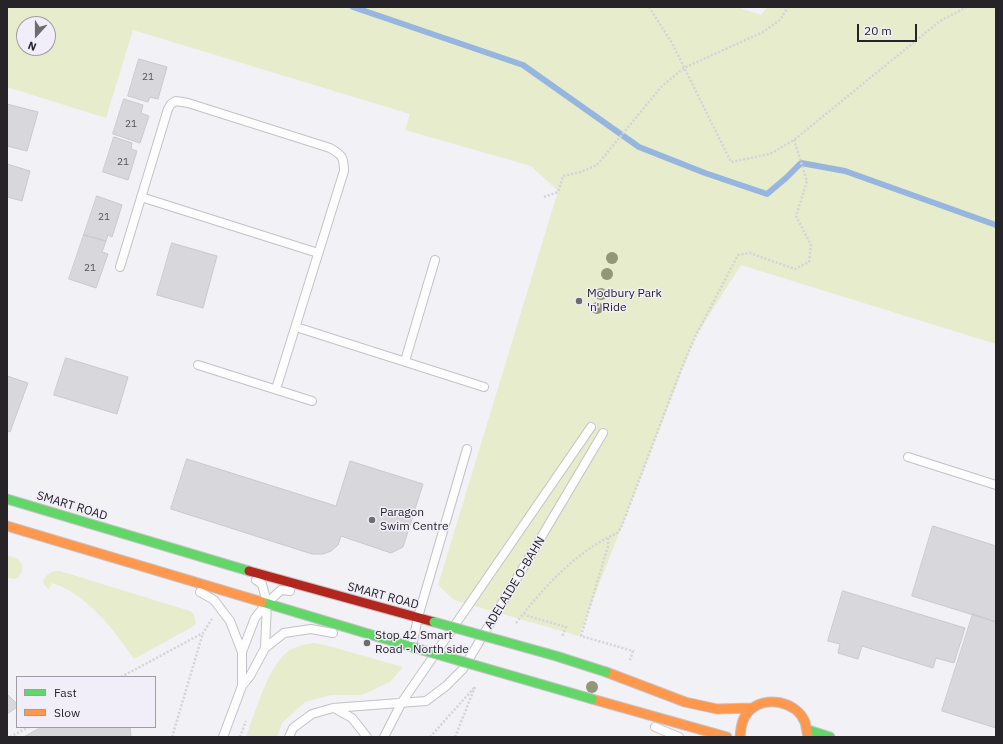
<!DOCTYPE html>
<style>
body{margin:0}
#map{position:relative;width:1003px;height:744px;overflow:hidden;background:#f2f1f6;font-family:"IBM Plex Sans",sans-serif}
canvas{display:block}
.frame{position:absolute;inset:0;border:8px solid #262429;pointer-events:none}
.legend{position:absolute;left:16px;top:676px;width:140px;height:52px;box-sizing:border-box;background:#f1eef9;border:1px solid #a09da6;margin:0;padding:5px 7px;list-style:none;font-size:12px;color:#262429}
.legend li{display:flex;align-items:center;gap:8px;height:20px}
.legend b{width:20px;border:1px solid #a09da6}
.north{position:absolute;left:16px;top:16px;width:40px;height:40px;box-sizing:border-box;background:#f1eef9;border:1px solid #a09da6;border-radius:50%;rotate:201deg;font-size:11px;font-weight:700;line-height:16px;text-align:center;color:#262429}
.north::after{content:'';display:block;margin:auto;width:14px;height:18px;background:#6d6c71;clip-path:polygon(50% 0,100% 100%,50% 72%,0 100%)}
.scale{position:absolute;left:857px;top:24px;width:60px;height:18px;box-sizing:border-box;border:2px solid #262429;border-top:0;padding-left:5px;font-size:12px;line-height:14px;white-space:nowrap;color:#262429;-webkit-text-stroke:3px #f1eef9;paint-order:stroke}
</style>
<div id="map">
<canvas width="1003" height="744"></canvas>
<div class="frame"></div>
<ul class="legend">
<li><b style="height:5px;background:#63d668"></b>Fast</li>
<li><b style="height:5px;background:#ff974d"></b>Slow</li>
</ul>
<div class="north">N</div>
<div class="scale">20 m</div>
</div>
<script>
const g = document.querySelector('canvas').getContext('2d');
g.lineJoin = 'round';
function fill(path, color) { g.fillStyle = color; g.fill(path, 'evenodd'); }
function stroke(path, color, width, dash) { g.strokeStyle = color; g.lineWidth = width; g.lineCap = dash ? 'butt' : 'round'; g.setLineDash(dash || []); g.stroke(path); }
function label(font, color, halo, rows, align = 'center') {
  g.font = font + ' "IBM Plex Sans",sans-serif'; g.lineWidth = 3; g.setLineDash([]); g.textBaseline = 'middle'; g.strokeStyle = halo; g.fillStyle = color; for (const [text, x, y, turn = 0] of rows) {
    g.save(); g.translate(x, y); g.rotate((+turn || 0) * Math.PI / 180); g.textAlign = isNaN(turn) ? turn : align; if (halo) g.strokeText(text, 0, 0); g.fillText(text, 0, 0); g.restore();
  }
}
fill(new Path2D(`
 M 7,7 L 737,7 L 761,15 L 767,7 L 996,7 L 996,344 L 741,265 L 695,337 L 579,636 L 454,600 L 438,585 L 558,191 L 531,166 L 405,130 L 410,114 L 133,30 L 106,118 L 7,87 ZM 24,24 L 48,24 L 48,48 L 24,48 Z
 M 7,555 L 18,559 L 22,565 C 23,575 17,582 7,577 Z
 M 54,571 L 60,571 L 190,611 L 194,614 L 196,624 L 192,627 L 134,659 C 114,630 87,594 52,583 L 49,589 C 39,583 44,575 54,571 Z
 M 313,643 L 325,645 L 403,667 L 390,682 L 362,695 L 331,695 L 305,702 L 282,723 L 277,737 L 246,737 C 254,715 268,668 285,654 C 292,647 303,645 313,643 Z`), '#e7eccc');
stroke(new Path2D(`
 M 353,7 L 523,65 L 639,147 L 705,173 L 767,194 L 786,178 L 801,163 L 845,171 L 996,225`), '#96b6e0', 6);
const building = new Path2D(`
 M 139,59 L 167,67 L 158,99 L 150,97 L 148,102 L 128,96 Z
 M 124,99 L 143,105 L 141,113 L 149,116 L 140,143 L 113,134 Z
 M 7,104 L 38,112 L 27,151 L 7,146 Z
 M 114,137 L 132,143 L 131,149 L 137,151 L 128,180 L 103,172 Z
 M 7,164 L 30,171 L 22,201 L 7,197 Z
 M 97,196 L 122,205 L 112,237 L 108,235 L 106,241 L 84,235 Z
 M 84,235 L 106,241 L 102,252 L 108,254 L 96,288 L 69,279 Z
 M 172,243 L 217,256 L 203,308 L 157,295 Z
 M 66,358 L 128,377 L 117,414 L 54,395 Z
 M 7,376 L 28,383 L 10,432 L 7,431 Z
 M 187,459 L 336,506 L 350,461 L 423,484 L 403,547 L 391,553 L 341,536 L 338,545 L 331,551 L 323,554 L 312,554 L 171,509 Z
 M 933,526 L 996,546 L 996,622 L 912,596 Z
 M 843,591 L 965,628 L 954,663 L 936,658 L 933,668 L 862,646 L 858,659 L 838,653 L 840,644 L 828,641 Z
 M 973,614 L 996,622 L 996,728 L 942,711 Z
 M 7,694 L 17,704 L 17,707 L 7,714 Z
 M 42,727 L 130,727 L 131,737 L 24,737 Z`);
fill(building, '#d8d8dc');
stroke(building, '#c9c8cc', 1);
const lane = new Path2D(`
 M 141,197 L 318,253
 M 120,267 L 168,109 L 171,104 L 176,101 L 188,103 L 330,148 C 342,155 344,157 344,171 L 276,389
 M 296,327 L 484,387
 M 405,361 L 435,260
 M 198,365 L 312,401
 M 908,457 L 996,485
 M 256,580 L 262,584 L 267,603 L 265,648
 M 200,592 L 214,600 L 230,621 L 242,652 L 242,686
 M 412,646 L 418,617 L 467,449
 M 242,652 L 255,618 L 267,603 L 281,590 L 290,591
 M 334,708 L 352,718 L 367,737
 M 655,727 L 679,737
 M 223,737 L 242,686 L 250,676 L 265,648 L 284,633 L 311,629 L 333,633
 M 289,737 L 293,728 L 312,714 L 333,708 L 426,701 L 446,686 L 463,669 L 603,433
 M 384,737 L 402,702 L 591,427`);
const fast = new Path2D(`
 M 7,499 L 249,571
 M 262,602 L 412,647
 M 808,730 L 830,737`);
const slow = new Path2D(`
 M 7,526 L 262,602
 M 606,672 L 685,702 L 717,709 L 753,708
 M 592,699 L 727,737
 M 740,737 C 741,727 742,718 749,711 C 765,695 796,701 805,722 C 806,726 807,732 808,737`);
const jam = new Path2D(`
 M 249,571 L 434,622`);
stroke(lane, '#c3c2c7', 10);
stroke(fast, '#c3c2c7', 11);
stroke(slow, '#c3c2c7', 11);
stroke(jam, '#c3c2c7', 11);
stroke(new Path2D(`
 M 649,7 L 672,43 L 731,162 L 770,154 L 794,140 L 940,21 L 967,7
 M 544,197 L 558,192 L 563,176 L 581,172 L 597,165 L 662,86 L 684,68 L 763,32 L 780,20 L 788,7
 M 608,538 L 608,546 L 581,636 L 633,651 L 630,660
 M 524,613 L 528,616 L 566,627 L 562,637
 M 516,623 C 545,586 574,553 617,533 L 621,528 L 682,367 L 695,337 L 738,255 L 750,253 L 795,269 L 809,262 L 811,245 L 796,216 L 807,181 L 794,140
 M 121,677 L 203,633 L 212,619
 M 10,737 L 29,727
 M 172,737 L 203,633
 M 240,737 L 246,721
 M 430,737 L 474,688
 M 455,737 L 475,687`), '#d4d3d6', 2.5, [2, 2]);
stroke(lane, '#fdfdfe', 8);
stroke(fast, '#63d668', 9);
stroke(slow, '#ff974d', 9);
stroke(jam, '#b3261e', 9);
const fastBridge = new Path2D(`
 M 434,622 L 556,656 L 606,672
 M 412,647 L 592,699`);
stroke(fastBridge, '#c3c2c7', 11, []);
stroke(fastBridge, '#63d668', 9);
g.fillStyle = '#939679';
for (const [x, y] of [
 [612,258],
 [607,274],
 [601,294],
 [597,308],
 [592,687]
]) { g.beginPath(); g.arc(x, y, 6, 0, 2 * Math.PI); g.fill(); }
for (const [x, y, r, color] of [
 [579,301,4,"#6d6c71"],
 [372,520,4,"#6d6c71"],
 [367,643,4,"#6d6c71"]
]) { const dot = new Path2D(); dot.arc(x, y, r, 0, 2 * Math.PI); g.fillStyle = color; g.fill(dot); stroke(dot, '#f1eef9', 1.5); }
label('10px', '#555458', null, [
 ["21",148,77],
 ["21",131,124],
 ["21",123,162],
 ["21",104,217],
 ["21",90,268]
]);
label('12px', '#262429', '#f1eef9', [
 ["Modbury Park",587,294],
 ["'n' Ride",587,308],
 ["Paragon",380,513],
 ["Swim Centre",380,527],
 ["Stop 42 Smart",375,636],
 ["Road - North side",375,650]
], 'left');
label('12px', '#262429', '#f1eef9', [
 ["SMART ROAD",72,506,17],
 ["ADELAIDE O-BAHN",515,583,-59],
 ["SMART ROAD",383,596,15]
]);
</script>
